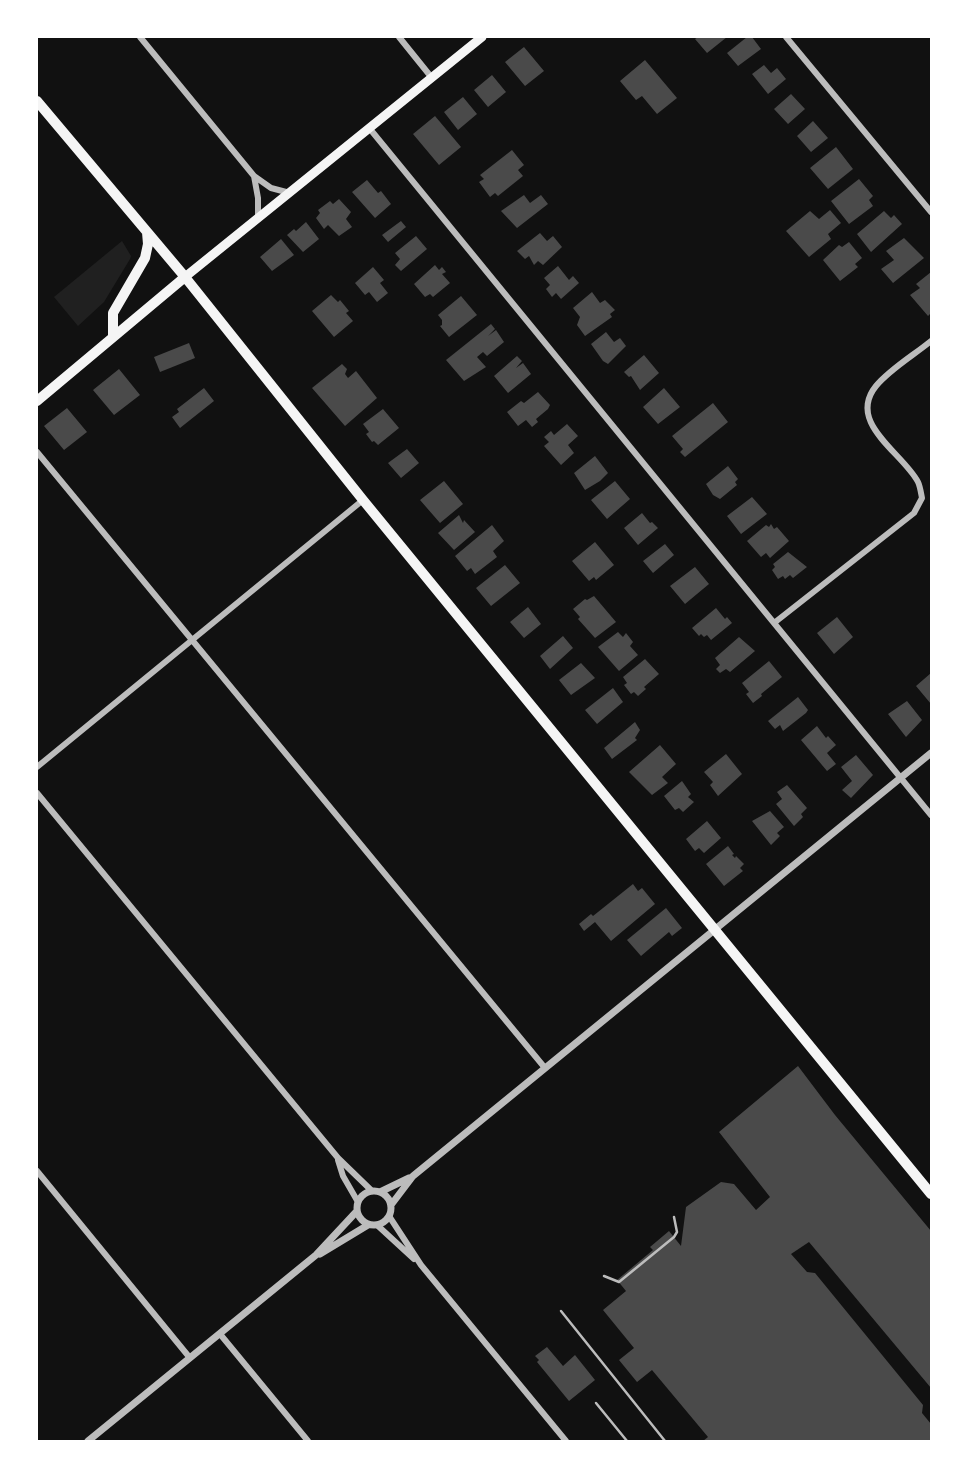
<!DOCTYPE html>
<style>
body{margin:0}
#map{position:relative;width:968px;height:1478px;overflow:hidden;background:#111;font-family:Helvetica,sans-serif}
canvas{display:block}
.frame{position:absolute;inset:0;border:38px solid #fff;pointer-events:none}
</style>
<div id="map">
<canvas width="968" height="1478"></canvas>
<div class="frame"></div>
</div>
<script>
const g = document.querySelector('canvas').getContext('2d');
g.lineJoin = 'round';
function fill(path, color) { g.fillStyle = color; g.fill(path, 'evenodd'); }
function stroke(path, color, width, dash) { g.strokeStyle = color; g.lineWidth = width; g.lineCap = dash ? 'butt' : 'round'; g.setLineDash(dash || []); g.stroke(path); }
fill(new Path2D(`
 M 122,241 L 131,256 L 130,259 L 104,302 L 78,326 L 54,297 Z`), '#202020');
fill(new Path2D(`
 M 698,37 L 727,37 L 707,53 L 695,39 Z
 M 747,37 L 752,37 L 761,49 L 738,66 L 727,53 Z
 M 524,47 L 544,71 L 525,86 L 505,62 Z
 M 645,60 L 677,98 L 657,114 L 642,96 L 636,100 L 620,81 Z
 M 764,65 L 771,73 L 777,68 L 786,79 L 768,94 L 752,74 Z
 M 492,75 L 506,92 L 488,107 L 474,90 Z
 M 791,94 L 805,109 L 788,124 L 774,109 Z
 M 463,97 L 477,114 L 458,130 L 444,112 Z
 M 435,116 L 461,147 L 439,165 L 413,134 Z
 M 813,121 L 828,138 L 811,152 L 797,136 Z
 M 836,147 L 853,169 L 828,189 L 810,168 Z
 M 512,150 L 524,165 L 518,170 L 523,176 L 498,196 L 495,193 L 490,197 L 479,182 L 484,179 L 480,175 Z
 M 859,179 L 873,196 L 869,200 L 873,206 L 849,224 L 831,201 Z
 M 367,180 L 378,193 L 381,191 L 391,204 L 375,218 L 352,192 Z
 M 524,195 L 530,203 L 541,195 L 548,204 L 517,228 L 501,211 Z
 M 339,199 L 351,212 L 346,219 L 352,227 L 339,236 L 328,225 L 324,229 L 316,218 L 320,213 L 318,210 L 330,201 L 333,204 Z
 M 830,210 L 841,223 L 828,234 L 831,239 L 809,257 L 786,231 L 810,211 L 819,219 Z
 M 884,211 L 891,218 L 894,215 L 902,224 L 871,252 L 857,234 Z
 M 401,221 L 406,227 L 388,242 L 382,235 Z
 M 306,222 L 319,239 L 303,252 L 287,235 L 294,229 L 296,231 Z
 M 540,233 L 547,241 L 553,236 L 562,247 L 543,265 L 538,261 L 534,265 L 529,256 L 525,259 L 517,251 Z
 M 416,236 L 427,249 L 401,271 L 395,265 L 400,259 L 395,253 Z
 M 904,238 L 924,258 L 893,283 L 881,269 L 894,260 L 886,251 Z
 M 281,239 L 294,255 L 272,271 L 260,257 Z
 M 849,242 L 862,258 L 855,264 L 858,267 L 840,281 L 823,260 L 839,245 L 842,247 Z
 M 435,265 L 439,270 L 442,267 L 446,272 L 442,274 L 450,283 L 433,297 L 430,294 L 425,297 L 414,284 Z
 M 558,266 L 569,280 L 573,276 L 579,283 L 561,299 L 556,293 L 552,297 L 546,289 L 550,285 L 544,278 Z
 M 373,267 L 384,280 L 380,283 L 388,293 L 377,302 L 369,292 L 365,295 L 355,283 Z
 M 931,272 L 931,313 L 928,316 L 910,295 L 920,288 L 916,284 Z
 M 592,292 L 600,303 L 605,300 L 615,310 L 610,314 L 612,317 L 585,336 L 577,325 L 580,317 L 573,308 Z
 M 331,295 L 338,302 L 340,300 L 349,311 L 346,313 L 353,321 L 334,337 L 312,311 Z
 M 461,296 L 477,315 L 449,337 L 440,326 L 442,325 L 442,320 L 438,315 Z
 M 491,324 L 495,329 L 488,336 L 496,330 L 504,342 L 487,356 L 483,352 L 477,357 L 486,367 L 464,381 L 446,360 Z
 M 606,332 L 614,342 L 620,338 L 626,346 L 608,364 L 603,361 L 591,344 Z
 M 189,343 L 195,358 L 160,372 L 154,357 Z
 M 644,355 L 659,373 L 640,390 L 631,376 L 629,377 L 624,372 Z
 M 517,356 L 522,361 L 516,368 L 523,363 L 531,374 L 508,393 L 494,376 Z
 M 342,364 L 347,369 L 345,374 L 348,378 L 356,371 L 377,398 L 345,426 L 312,388 Z
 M 119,369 L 140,395 L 114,415 L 93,390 Z
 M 204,388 L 214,401 L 180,428 L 172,417 L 179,412 L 177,409 Z
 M 664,388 L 680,407 L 658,424 L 643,407 Z
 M 538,392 L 550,405 L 548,409 L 536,419 L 538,422 L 532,427 L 526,420 L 518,426 L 507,412 L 521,401 L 524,403 Z
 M 713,403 L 728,422 L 685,457 L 680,452 L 683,449 L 672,436 Z
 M 67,408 L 87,432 L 64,450 L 44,426 Z
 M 383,409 L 399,428 L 378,445 L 374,441 L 372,442 L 366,434 L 369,432 L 363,424 Z
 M 567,424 L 578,436 L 568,445 L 574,453 L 561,465 L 544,446 L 549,442 L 544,437 L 551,431 L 554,435 Z
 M 407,449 L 419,463 L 401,478 L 388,463 Z
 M 595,456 L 608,473 L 600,481 L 585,490 L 574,473 Z
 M 728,466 L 738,479 L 735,482 L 737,485 L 720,499 L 713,495 L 706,484 Z
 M 444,481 L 463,504 L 440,523 L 420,500 Z
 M 615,481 L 630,499 L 607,519 L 591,500 Z
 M 752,497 L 767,514 L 741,534 L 727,516 Z
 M 642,513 L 650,523 L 652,522 L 658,528 L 638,545 L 624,528 Z
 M 459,515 L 463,523 L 464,520 L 475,532 L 454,550 L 438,533 Z
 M 771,524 L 774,529 L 777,527 L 789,541 L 770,558 L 766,553 L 761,557 L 747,541 L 766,525 L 769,527 Z
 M 492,525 L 504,541 L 493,551 L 497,557 L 475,574 L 471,568 L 467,571 L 455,556 Z
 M 595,542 L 614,565 L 596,580 L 594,577 L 589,581 L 572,561 Z
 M 665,544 L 674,555 L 653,573 L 643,561 Z
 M 788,552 L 807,567 L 793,578 L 790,575 L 785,579 L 783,576 L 778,579 L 772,570 L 775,567 L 773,564 Z
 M 505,565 L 520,583 L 491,606 L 476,588 Z
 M 695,567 L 709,584 L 685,604 L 670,586 Z
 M 594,596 L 616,622 L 595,638 L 578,619 L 580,617 L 573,609 L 585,599 L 587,600 Z
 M 528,607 L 541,624 L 524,638 L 510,622 Z
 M 716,608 L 725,619 L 727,617 L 732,623 L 711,640 L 707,635 L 704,637 L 701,634 L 699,636 L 692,628 Z
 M 837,617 L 853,637 L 834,654 L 817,633 Z
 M 618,632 L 623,637 L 626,633 L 633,642 L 630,646 L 638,655 L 619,671 L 598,647 Z
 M 563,636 L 573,648 L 550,669 L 540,656 Z
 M 739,637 L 755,651 L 730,672 L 726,669 L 720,673 L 716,669 L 720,665 L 715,658 Z
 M 645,659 L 659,674 L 644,687 L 646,689 L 638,696 L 634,692 L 631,694 L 624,685 L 627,683 L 623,677 Z
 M 769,661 L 782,677 L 761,694 L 762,696 L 753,703 L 746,694 L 749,692 L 742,683 Z
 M 581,663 L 595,678 L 571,695 L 559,680 Z
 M 931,673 L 931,704 L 916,686 Z
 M 613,688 L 623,702 L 597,724 L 585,710 Z
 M 798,697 L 808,710 L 806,713 L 783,731 L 780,725 L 775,729 L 768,721 Z
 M 907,701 L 922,720 L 906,737 L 888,714 Z
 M 635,722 L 640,730 L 635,738 L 637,740 L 612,759 L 604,748 Z
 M 817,726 L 826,738 L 828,736 L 836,745 L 827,753 L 836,764 L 827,771 L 801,740 Z
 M 660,745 L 676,764 L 662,777 L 668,783 L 652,795 L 629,772 Z
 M 726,754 L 742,774 L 718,796 L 710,785 L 713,782 L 704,772 Z
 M 856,755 L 873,775 L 851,798 L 842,790 L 852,781 L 841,767 Z
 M 682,781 L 691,794 L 688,797 L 694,802 L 683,812 L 679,808 L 675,810 L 664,796 Z
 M 787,785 L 807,808 L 801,814 L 803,817 L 794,826 L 776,804 L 782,799 L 777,792 Z
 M 770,811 L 784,827 L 777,833 L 780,836 L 771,845 L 752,821 Z
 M 707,821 L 721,838 L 704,853 L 699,848 L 695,851 L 686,839 Z
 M 728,846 L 734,854 L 732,855 L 735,858 L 736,856 L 744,864 L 740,868 L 743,871 L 724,886 L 706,864 Z
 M 633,884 L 638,891 L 642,888 L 655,904 L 611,941 L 595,922 L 584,931 L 579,924 L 591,914 L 593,916 Z
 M 666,908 L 682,928 L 672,936 L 669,932 L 641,956 L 627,940 Z
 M 798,1066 L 835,1115 L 931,1231 L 931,1388 L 809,1242 L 791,1254 L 807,1272 L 815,1273 L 923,1405 L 922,1413 L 931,1424 L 931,1441 L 703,1441 L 708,1437 L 652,1370 L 637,1382 L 619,1360 L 634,1348 L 603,1310 L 626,1291 L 617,1280 L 653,1250 L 650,1247 L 669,1231 L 681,1246 L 686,1207 L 721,1182 L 734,1184 L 756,1210 L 770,1197 L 719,1132 Z
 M 547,1347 L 563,1366 L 575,1355 L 595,1380 L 569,1401 L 537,1362 L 539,1360 L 535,1356 Z`), '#4a4a4a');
stroke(new Path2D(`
 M 604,1276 L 619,1282 L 674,1237 L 677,1232 L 674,1217
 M 561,1311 L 665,1441
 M 596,1403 L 627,1441`), '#bcbcbc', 2.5);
stroke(new Path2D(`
 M 140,37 L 254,176 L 271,188 L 290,193
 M 399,37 L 432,78
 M 786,37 L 931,212
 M 370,129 L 931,815
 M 254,176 L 258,198 L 258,217
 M 37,452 L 545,1068
 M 774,623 L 914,513 L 922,498 C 921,493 920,486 918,482 C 903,453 846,423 876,386 C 890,369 914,355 931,341
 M 37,767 L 363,500
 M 37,793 L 338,1158 L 372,1191
 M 338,1160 L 343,1176 L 358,1202
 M 37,1171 L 190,1358
 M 389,1216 L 421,1265 L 566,1441
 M 377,1225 L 414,1259
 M 220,1334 L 308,1441`), '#bcbcbc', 6);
stroke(new Path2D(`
 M357 1208a17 17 0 1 1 34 0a17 17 0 1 1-34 0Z
 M 380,1192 L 409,1178
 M 391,1205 L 413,1176 L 931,753
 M 320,1254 L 368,1225
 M 88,1441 L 316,1255 L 357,1211`), '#bcbcbc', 7);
stroke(new Path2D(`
 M 185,277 L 482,37`), '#f5f5f5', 9);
stroke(new Path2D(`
 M 37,101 L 185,277 L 363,500 L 931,1194
 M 113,335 L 113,313 L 145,258 L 148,244 L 147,232
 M 37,401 L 185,277`), '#f5f5f5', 10);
</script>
